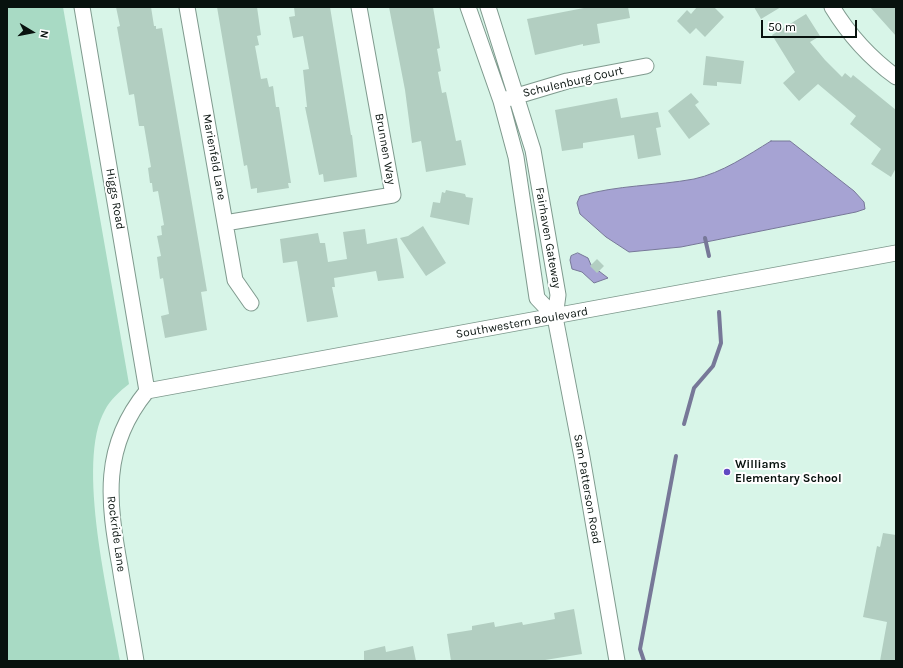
<!DOCTYPE html>
<style>
body{margin:0}
#map{position:relative;width:903px;height:668px;overflow:hidden;background:#d8f5e8;font-family:Karla,sans-serif}
canvas{display:block}
.frame{position:absolute;inset:0;border:8px solid #08120e;pointer-events:none}
.north{position:absolute;left:12px;top:12px;width:40px;height:40px;-webkit-text-stroke:3px #fff;paint-order:stroke;rotate:100deg;font-size:11px;font-weight:700;line-height:16px;text-align:center;color:#08120e}
.north::after{content:'';display:block;margin:auto;width:14px;height:18px;background:#08120e;clip-path:polygon(50% 0,100% 100%,50% 72%,0 100%)}
.scale{position:absolute;left:761px;top:20px;width:96px;height:18px;box-sizing:border-box;border:2px solid #08120e;border-top:0;padding-left:5px;font-size:12px;line-height:14px;white-space:nowrap;color:#08120e;-webkit-text-stroke:3px #fff;paint-order:stroke}
</style>
<div id="map">
<canvas width="903" height="668"></canvas>
<div class="frame"></div>
<div class="north">N</div>
<div class="scale">50 m</div>
</div>
<script>
const g = document.querySelector('canvas').getContext('2d');
g.lineJoin = 'round';
function fill(path, color) { g.fillStyle = color; g.fill(path, 'evenodd'); }
function stroke(path, color, width, dash) { g.strokeStyle = color; g.lineWidth = width; g.lineCap = dash ? 'butt' : 'round'; g.setLineDash(dash || []); g.stroke(path); }
function label(font, color, halo, rows, align = 'center') {
  g.font = font + ' Karla,sans-serif'; g.lineWidth = 4; g.setLineDash([]); g.textBaseline = 'middle'; g.strokeStyle = halo; g.fillStyle = color; for (const [text, x, y, turn = 0] of rows) {
    g.save(); g.translate(x, y); g.rotate((+turn || 0) * Math.PI / 180); g.textAlign = isNaN(turn) ? turn : align; if (halo) g.strokeText(text, 0, 0); g.fillText(text, 0, 0); g.restore();
  }
}
fill(new Path2D(`
 M 7,7 L 63,7 L 129,384 C 120,391 110,400 105,410 C 75,462 110,602 120,661 L 7,661 Z`), '#a8dac4');
const water = new Path2D(`
 M 771,141 L 790,141 L 854,191 L 864,202 L 865,209 L 856,212 L 681,247 L 629,252 L 606,237 L 580,214 L 577,203 L 580,196 C 617,185 656,186 694,179 C 722,173 748,155 771,141 Z
 M 578,253 L 588,258 L 591,265 L 608,278 L 594,283 L 582,272 L 572,269 L 570,260 L 571,256 Z`);
fill(water, '#a6a3d3');
stroke(water, '#777898', 1);
stroke(new Path2D(`
 M 705,238 L 709,256
 M 684,424 L 694,388 L 713,366 L 721,343 L 719,312
 M 644,661 L 640,649 L 676,456`), '#777898', 4);
fill(new Path2D(`
 M 116,7 L 151,7 L 154,26 L 156,26 L 156,29 L 162,28 L 207,291 L 201,292 L 207,330 L 165,338 L 161,316 L 169,314 L 163,278 L 160,279 L 157,257 L 161,256 L 157,236 L 162,235 L 161,226 L 164,225 L 158,191 L 153,192 L 152,183 L 150,183 L 148,168 L 151,167 L 144,126 L 139,126 L 134,94 L 129,95 L 117,27 L 120,26 Z
 M 217,7 L 257,7 L 261,35 L 257,36 L 259,45 L 255,46 L 261,79 L 267,78 L 269,87 L 273,86 L 276,107 L 279,107 L 291,183 L 288,183 L 289,188 L 257,193 L 257,188 L 251,189 L 247,165 L 244,166 Z
 M 294,7 L 330,7 L 351,135 L 352,135 L 357,177 L 324,182 L 323,174 L 319,175 L 305,107 L 307,107 L 303,70 L 309,69 L 303,36 L 293,38 L 289,17 L 295,16 Z
 M 389,7 L 433,7 L 440,48 L 437,49 L 441,71 L 438,72 L 442,93 L 446,92 L 456,141 L 461,140 L 466,165 L 426,172 L 421,141 L 412,143 L 405,90 Z
 M 589,7 L 628,7 L 630,18 L 597,24 L 600,43 L 583,46 L 583,44 L 535,55 L 527,19 Z
 M 697,7 L 714,7 L 724,17 L 705,37 L 696,28 L 690,34 L 677,21 L 687,10 L 691,14 Z
 M 754,7 L 781,7 L 761,19 Z
 M 870,7 L 896,7 L 896,36 Z
 M 806,14 L 820,36 L 810,42 L 825,60 L 842,77 L 845,73 L 851,78 L 853,75 L 896,110 L 896,168 L 891,177 L 871,164 L 881,149 L 850,124 L 856,116 L 818,84 L 799,101 L 783,83 L 795,72 L 772,35 Z
 M 706,56 L 744,61 L 741,84 L 717,82 L 717,86 L 703,85 Z
 M 691,93 L 699,102 L 695,105 L 710,124 L 689,139 L 668,111 Z
 M 617,98 L 621,118 L 658,112 L 661,127 L 656,128 L 661,155 L 638,159 L 634,135 L 583,143 L 583,148 L 562,151 L 555,110 Z
 M 446,190 L 465,194 L 466,197 L 473,198 L 469,225 L 430,217 L 433,202 L 440,203 L 442,192 L 445,193 Z
 M 423,226 L 446,263 L 426,276 L 400,238 L 408,236 Z
 M 365,229 L 367,244 L 397,238 L 404,278 L 378,281 L 376,271 L 334,278 L 335,287 L 332,287 L 338,317 L 307,322 L 297,261 L 283,263 L 280,239 L 318,233 L 320,243 L 325,243 L 328,262 L 347,259 L 343,232 Z
 M 597,259 L 604,266 L 597,273 L 590,266 Z
 M 883,533 L 896,535 L 896,661 L 880,661 L 887,622 L 863,617 L 877,546 L 880,547 Z
 M 574,609 L 582,654 L 539,661 L 451,661 L 447,634 L 472,630 L 472,626 L 494,622 L 495,627 L 522,622 L 523,625 L 555,619 L 554,613 Z
 M 385,646 L 386,652 L 413,646 L 416,661 L 364,661 L 364,651 Z`), '#b2cec1');
const minor = new Path2D(`
 M 82,7 L 147,391
 M 187,7 L 235,280 L 251,303
 M 468,7 L 501,101 L 516,157 L 537,298 L 555,317
 M 488,7 L 533,150 L 558,295 L 555,317 L 582,457 L 617,661
 M 832,7 C 849,35 870,58 896,77
 M 507,99 L 567,81 L 646,66
 M 225,223 L 393,195 L 359,7
 M 147,391 L 896,253
 M 136,661 C 131,630 125,599 120,567 C 108,501 101,447 147,391`);
stroke(minor, '#7f9a8e', 17);
stroke(minor, '#fff', 15);
for (const [x, y, r, color] of [
 [727,472,4,"#6149c2"]
]) { const dot = new Path2D(); dot.arc(x, y, r, 0, 2 * Math.PI); g.fillStyle = color; g.fill(dot); stroke(dot, '#fff', 1.5); }
label('12px', '#08120e', '#fff', [
 ["Schulenburg Court",573,82,-13],
 ["Brunnen Way",385,149,80],
 ["Marienfeld Lane",214,157,80],
 ["Higgs Road",115,199,80],
 ["Fairhaven Gateway",548,238,80],
 ["Southwestern Boulevard",522,323,-10],
 ["Sam Patterson Road",587,489,80],
 ["Rockride Lane",116,534,82]
]);
label('bold 12px', '#08120e', '#fff', [
 ["Williams",735,465],
 ["Elementary School",735,479]
], 'left');
</script>
